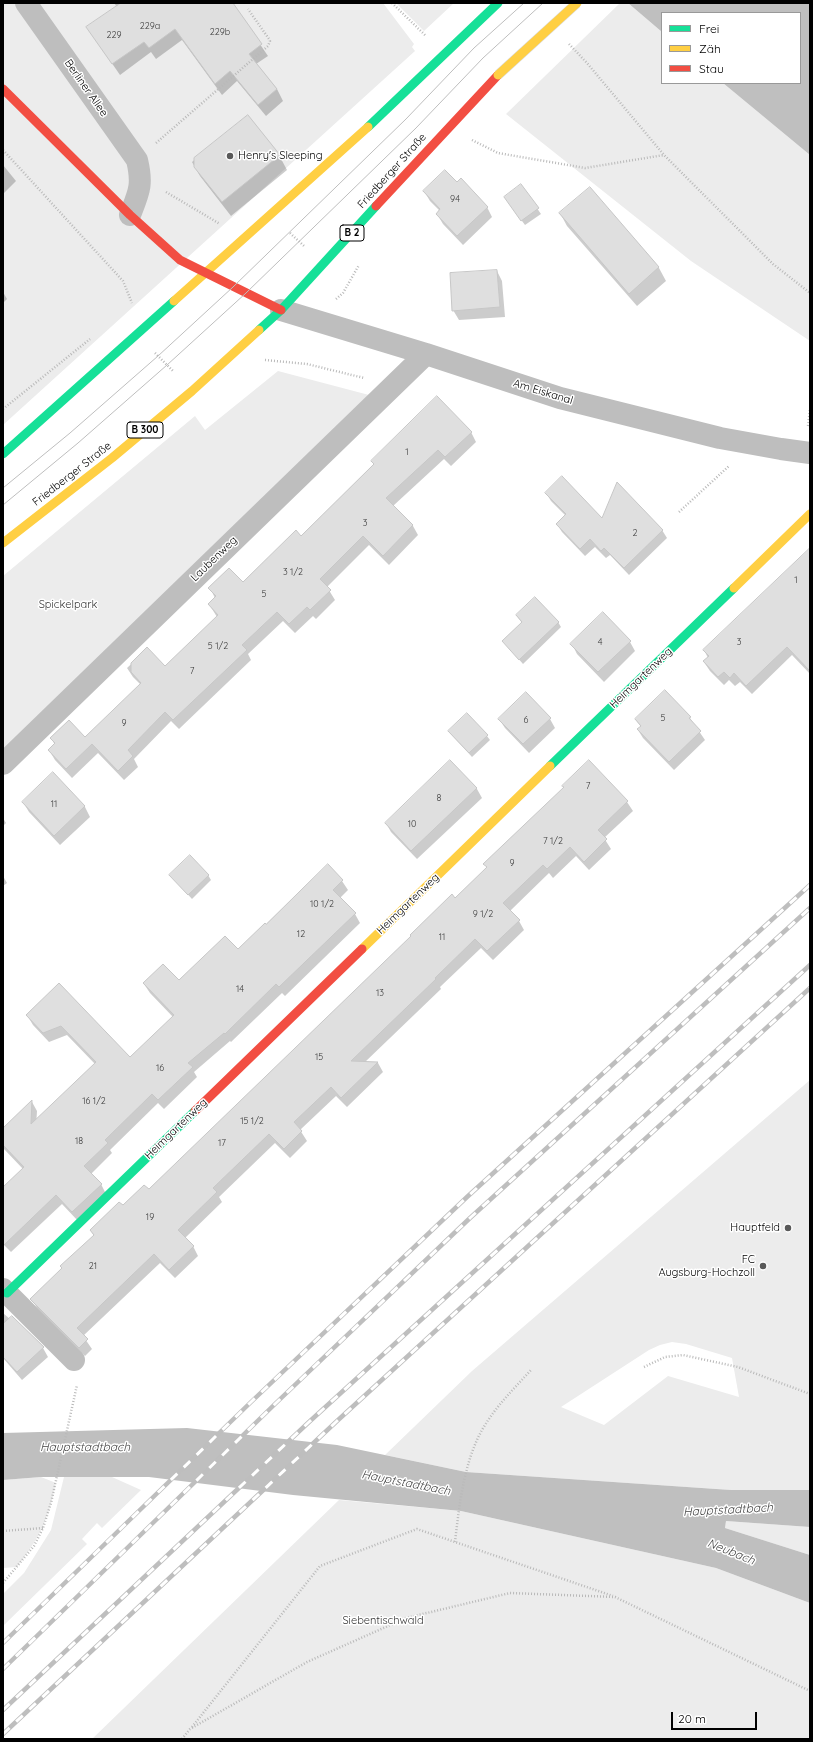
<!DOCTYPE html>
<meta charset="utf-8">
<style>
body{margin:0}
#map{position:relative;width:813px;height:1742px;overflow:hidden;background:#fff;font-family:Quicksand,sans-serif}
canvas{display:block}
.frame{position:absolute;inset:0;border:4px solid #000;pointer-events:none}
.legend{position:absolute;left:661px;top:12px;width:140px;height:72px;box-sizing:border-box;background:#fff;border:1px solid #999;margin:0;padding:5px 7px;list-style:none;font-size:12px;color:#000}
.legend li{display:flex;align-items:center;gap:8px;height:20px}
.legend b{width:20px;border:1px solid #999}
.scale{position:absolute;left:671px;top:1712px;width:86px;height:18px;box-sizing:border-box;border:2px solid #000;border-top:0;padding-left:5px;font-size:12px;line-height:14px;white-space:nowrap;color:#000;-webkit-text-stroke:3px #fff;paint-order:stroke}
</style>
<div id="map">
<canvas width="813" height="1742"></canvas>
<div class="frame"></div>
<ul class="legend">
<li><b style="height:5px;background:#16e098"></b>Frei</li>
<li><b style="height:5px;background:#ffcf43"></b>Zäh</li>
<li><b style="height:5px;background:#f24e42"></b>Stau</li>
</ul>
<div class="scale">20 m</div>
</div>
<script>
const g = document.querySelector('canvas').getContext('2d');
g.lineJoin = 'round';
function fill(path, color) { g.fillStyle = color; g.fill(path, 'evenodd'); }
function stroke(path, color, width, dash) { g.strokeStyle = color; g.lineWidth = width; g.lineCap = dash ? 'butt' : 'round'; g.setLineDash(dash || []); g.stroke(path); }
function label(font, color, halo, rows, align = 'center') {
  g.font = font + ' Quicksand,sans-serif'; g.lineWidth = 3; g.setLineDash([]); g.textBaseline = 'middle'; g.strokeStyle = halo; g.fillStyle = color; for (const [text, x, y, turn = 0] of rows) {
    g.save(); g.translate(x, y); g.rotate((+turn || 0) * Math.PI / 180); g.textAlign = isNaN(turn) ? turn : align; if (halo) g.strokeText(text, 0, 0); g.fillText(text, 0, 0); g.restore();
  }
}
fill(new Path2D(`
 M 3,3 L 383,3 L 414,44 L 412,47 L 415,51 L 3,425 Z
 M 396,3 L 454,3 L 424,31 Z
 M 620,3 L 628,3 L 662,32 L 662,83 L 723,83 L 810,155 L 810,341 L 691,261 L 506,114 Z
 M 278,371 L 369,395 L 3,761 L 3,576 L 195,416 L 205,430 Z
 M 810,1080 L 810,1490 L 731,1490 L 466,1472 L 385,1455 L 472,1371 ZM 672,1342 L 686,1344 L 732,1358 L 739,1397 L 668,1376 L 604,1425 L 561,1407 L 649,1350 L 660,1345 Z
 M 41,1477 L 56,1483 C 48,1520 40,1537 17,1567 L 3,1568 L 3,1480 Z
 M 64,1477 L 112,1477 L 141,1490 L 102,1528 L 97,1523 L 82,1539 L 87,1544 L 3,1626 L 3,1594 L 24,1573 L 51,1530 Z
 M 339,1500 L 461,1511 L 716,1568 L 810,1603 L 810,1739 L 92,1739 Z
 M 726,1521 L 810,1527 L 810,1555 L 725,1528 Z`), '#ececec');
fill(new Path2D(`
 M 628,3 L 810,3 L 810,155 L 723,83 L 800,83 L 800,13 L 662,13 L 662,32 Z
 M 187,1428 L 337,1445 L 466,1472 L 731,1490 L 810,1490 L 810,1527 L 726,1521 L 725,1528 L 810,1555 L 810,1603 L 716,1568 L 461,1511 L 293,1495 L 149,1477 L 41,1477 L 3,1480 L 3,1433 Z`), '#bfbfbf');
fill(new Path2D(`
 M 114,3 L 232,3 L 268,56 L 256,64 L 277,89 L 283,101 L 266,116 L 237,81 L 222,95 L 182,40 L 156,59 L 151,52 L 120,75 L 87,27 L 117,7 Z
 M 247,116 L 279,155 L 287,170 L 231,216 L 200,176 L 192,162 Z
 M 3,165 L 16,181 L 3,194 Z
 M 457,184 L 487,207 L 492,217 L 463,245 L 443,224 L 437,214 L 440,211 L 430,201 L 424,191 Z
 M 521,185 L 541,214 L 525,225 L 508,202 Z
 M 590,188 L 659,268 L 666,281 L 637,306 L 567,226 L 560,213 Z
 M 497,271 L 502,281 L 505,317 L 459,320 L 453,310 Z
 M 3,292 L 7,299 L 3,303 Z
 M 471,432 L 476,442 L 451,466 L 444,459 L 393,506 L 413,526 L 418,535 L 389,565 L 369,545 L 327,587 L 335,600 L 316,619 L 313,616 L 295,633 L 283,621 L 248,654 L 251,660 L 179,729 L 171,721 L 134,759 L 138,767 L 124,780 L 98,753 L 72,778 L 55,760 L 49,750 L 55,745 L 51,738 L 85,739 L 141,685 L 133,677 L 127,668 L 147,649 L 165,667 L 217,617 L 209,604 L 215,598 L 210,588 L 243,583 L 301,537 L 374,464 L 372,461 Z
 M 546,493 L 603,519 L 662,530 L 667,538 L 629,575 L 610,555 L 606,558 L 595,547 L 585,556 L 562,532 L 557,524 L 566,516 L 551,501 Z
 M 810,552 L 810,674 L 792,655 L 752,694 L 740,682 L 735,686 L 729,680 L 724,685 L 710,671 L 704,662 L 708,658 L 704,650 Z
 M 517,616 L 558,622 L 561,627 L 523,664 L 503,641 L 522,623 Z
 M 630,642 L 635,651 L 604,682 L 577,654 L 572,644 Z
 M 690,718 L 705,740 L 674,770 L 643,738 L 638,730 L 641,727 L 636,720 Z
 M 499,719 L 550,719 L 555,728 L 529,753 L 505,728 Z
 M 449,732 L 487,736 L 490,740 L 472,757 Z
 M 450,762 L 477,789 L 482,798 L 417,859 L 391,832 L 386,823 Z
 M 589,762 L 627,802 L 633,811 L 604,838 L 611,849 L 589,870 L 576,856 L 553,878 L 549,873 L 510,911 L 519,921 L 524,930 L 493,960 L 481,948 L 440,987 L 441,989 L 364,1063 L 378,1063 L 383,1072 L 347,1107 L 336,1096 L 300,1130 L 307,1141 L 290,1158 L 275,1143 L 219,1197 L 222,1202 L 185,1238 L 193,1246 L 198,1256 L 175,1278 L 160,1263 L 83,1336 L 92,1349 L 85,1356 L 37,1308 L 32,1299 L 94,1236 L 91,1231 L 123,1207 L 149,1191 L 487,868 L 485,864 L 565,788 Z
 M 53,774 L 85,807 L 90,817 L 60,845 L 29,812 L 23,802 Z
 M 3,818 L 6,823 L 3,826 Z
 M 170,875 L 208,875 L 211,880 L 192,899 Z
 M 3,876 L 7,883 L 3,886 Z
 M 342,881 L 348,890 L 340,898 L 355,914 L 360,923 L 285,996 L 282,993 L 231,1042 L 230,1041 L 194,1072 L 197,1077 L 164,1109 L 158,1103 L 110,1150 L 112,1153 L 91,1174 L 101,1184 L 106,1194 L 78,1221 L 62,1204 L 11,1252 L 3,1244 L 3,1189 L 23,1169 L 3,1148 L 3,1129 L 32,1102 L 37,1111 L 36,1127 L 95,1064 L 67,1035 L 49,1042 L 33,1025 L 27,1015 L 59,984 L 130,1059 L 173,1017 L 150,993 L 144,984 L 179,982 L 238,951 L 266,926 Z
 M 3,1313 L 43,1348 L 48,1357 L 22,1380 L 3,1358 Z`), '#0003');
const building = new Path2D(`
 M 121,3 L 233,3 L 262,44 L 249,54 L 277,89 L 258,105 L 230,71 L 215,84 L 175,29 L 149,48 L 144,42 L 112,64 L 86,27 Z
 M 248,115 L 280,155 L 222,202 L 194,167 L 194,158 Z
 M 445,170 L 457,182 L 461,178 L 488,207 L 457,236 L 436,214 L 440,209 L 423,191 Z
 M 521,184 L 539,208 L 521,221 L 504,197 Z
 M 590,187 L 659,267 L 629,294 L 559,213 Z
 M 497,270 L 500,307 L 452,311 L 450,273 Z
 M 437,396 L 472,432 L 445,457 L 438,450 L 386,498 L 413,525 L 383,556 L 363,536 L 320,579 L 331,590 L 310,610 L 307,607 L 289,624 L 277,612 L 242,645 L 247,650 L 173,720 L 165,712 L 128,750 L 133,756 L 118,771 L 92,744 L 66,769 L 48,750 L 55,743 L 50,738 L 69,720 L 85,737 L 141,683 L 131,672 L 131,663 L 147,647 L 165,666 L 218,615 L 208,604 L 216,596 L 208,588 L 229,568 L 243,582 L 296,530 L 301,536 L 374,464 L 371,461 Z
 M 562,476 L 602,518 L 617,482 L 663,530 L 624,568 L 604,548 L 601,551 L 590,539 L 580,549 L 556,524 L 566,514 L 545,493 Z
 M 810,548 L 810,671 L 787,647 L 746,686 L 734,673 L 730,678 L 724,672 L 718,677 L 703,661 L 709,656 L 703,650 Z
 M 535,597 L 559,622 L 519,660 L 502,641 L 522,622 L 516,615 Z
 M 603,612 L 631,641 L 598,672 L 570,644 Z
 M 665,690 L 691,717 L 689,718 L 701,731 L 669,762 L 637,729 L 641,726 L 635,719 Z
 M 526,692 L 551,718 L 523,744 L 498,719 Z
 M 467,713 L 488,735 L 469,753 L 448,731 Z
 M 450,760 L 477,788 L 411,851 L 385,823 Z
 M 589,760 L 628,801 L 598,830 L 607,839 L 584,862 L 570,847 L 547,869 L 543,865 L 503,903 L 520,920 L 487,951 L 475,939 L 435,978 L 436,979 L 351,1061 L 378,1062 L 341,1098 L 331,1087 L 294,1122 L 302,1131 L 284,1149 L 269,1134 L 213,1188 L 217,1192 L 178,1230 L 194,1246 L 169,1270 L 154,1254 L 77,1328 L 88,1339 L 79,1348 L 30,1299 L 62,1268 L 60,1266 L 94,1235 L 90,1230 L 119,1202 L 123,1205 L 144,1185 L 149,1189 L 411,936 L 410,935 L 452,894 L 455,898 L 487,867 L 483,864 L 564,787 L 562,786 Z
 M 53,772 L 85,806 L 54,836 L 22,802 Z
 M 190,855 L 209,875 L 188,895 L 169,875 Z
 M 328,864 L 343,880 L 333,890 L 356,913 L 279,987 L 276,984 L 225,1034 L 224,1033 L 188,1063 L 193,1067 L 158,1100 L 152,1094 L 105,1140 L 108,1143 L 84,1166 L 102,1184 L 72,1212 L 56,1195 L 3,1246 L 3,1187 L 24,1167 L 3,1145 L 3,1128 L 32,1100 L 31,1124 L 96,1062 L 61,1026 L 43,1033 L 26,1015 L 59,983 L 130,1057 L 174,1015 L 143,983 L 163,964 L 179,980 L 225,936 L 238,949 L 265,923 L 266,924 Z
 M 12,1316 L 44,1347 L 17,1372 L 3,1357 L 3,1324 Z`);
fill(building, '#dfdfdf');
stroke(building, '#c7c7c7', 1);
stroke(new Path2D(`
 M 392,3 L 426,36
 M 569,44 L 587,63 L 664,155 L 773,264 L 810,293
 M 472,140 L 498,153 L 585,168 L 664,155
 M 156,143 L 268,46 L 270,41 L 269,39 L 248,9
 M 3,150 L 123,281 L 132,303
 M 166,192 L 220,224
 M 290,233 L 304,246
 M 336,299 L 343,293 L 359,265
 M 155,353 L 174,372
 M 265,360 L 307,364 L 364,378
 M 3,409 L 90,339
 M 808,426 L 810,409
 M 679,512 L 729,466
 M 644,1367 L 665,1357 L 683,1355 L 738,1367 L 810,1394
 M 3,1531 L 43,1528
 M 455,1542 C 459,1508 463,1471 477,1440 C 489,1413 511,1392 531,1370
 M 3,1583 L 34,1546 L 43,1528 L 51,1503 L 77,1385
 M 192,1727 L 320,1566 L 417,1529 L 613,1596
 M 182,1739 L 190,1729 L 307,1662 L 406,1618 L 510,1593 L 615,1597 L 810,1691`), '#b9b9b9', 2.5, [1, 2]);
stroke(new Path2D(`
 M 26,3 L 137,160 C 143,185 139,192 130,215
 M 281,310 L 426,354 L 560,398 L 720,438 L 781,449 L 810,453
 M 3,764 L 426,354
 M 3,1289 L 74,1360`), '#bebebe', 22);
stroke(new Path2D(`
 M 368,127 L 498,3
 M 259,330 L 281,310 L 376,206
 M 3,454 L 174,301
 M 550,766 L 734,588
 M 7,1293 L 195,1111`), '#16e098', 9);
stroke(new Path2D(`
 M 174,301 L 368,127
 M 3,543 L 112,458 L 192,391 L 259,330
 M 734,588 L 810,514
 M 362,949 L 550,766`), '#ffcf43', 9);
stroke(new Path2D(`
 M 3,89 L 130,215 L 180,260 L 281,310
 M 376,206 L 498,75
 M 195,1111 L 362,949`), '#f24e42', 9);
stroke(new Path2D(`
 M 3,488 L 70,433 L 158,356 L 233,287 L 406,119 L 474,48 L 524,3
 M 3,505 L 78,443 L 167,365 L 246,293 L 416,128 L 483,58 L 543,3`), '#bebebe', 1);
const rail = new Path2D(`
 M 3,1643 L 250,1403 L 467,1197 L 810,885
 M 3,1669 L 276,1403 L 470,1218 L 810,908
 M 3,1710 L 309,1422 L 810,965
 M 3,1734 L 337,1421 L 810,988`);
stroke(rail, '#bebebe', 4.5);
stroke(rail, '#fff', 3, [9]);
const slowBridge = new Path2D(`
 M 498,75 L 577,3`);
stroke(slowBridge, '#dbdbdb', 10, []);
stroke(slowBridge, '#ffcf43', 9);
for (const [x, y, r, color] of [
 [230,156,4,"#595959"],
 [788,1228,4,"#595959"],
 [763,1266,4,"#595959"]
]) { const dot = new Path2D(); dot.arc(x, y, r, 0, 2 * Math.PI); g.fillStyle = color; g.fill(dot); stroke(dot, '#fff', 1.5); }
label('9px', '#383838', null, [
 ["229a",150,26],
 ["229b",220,32],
 ["229",114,35],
 ["94",455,199],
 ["1",407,452],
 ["3",365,523],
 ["2",635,533],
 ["3 1/2",293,572],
 ["1",796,580],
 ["5",264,594],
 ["4",600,642],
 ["3",739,642],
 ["5 1/2",218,646],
 ["7",192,671],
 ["5",663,718],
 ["6",526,720],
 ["9",124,723],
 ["7",588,786],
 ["8",439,798],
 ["11",54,804],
 ["10",412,824],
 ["7 1/2",553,841],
 ["9",512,863],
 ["10 1/2",322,904],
 ["9 1/2",483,914],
 ["12",301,934],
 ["11",442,937],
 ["14",240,989],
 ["13",380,993],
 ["15",319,1057],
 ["16",160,1068],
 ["16 1/2",94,1101],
 ["15 1/2",252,1121],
 ["18",79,1141],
 ["17",222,1143],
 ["19",150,1217],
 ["21",93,1266]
]);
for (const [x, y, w] of [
 [352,233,24],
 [145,430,36]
]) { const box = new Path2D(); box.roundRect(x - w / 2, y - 8, w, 16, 3); g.fillStyle = '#fff'; g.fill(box); stroke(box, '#000', 1); }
label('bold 10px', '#000', null, [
 ["B 2",352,233],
 ["B 300",145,430]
]);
label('11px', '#000', '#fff', [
 ["Berliner Allee",86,88,55],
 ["Friedberger Straße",392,171,-48],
 ["Am Eiskanal",543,392,17],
 ["Friedberger Straße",72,474,-38],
 ["Laubenweg",214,559,-44],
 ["Heimgartenweg",641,678,-44],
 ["Heimgartenweg",408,904,-44],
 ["Heimgartenweg",176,1129,-44]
]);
label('11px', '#000', '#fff', [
 ["Henry's Sleeping",238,156,"left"],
 ["Hauptfeld",780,1228],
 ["FC",755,1260],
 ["Augsburg-Hochzoll",755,1273]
], 'right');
label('11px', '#333', '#fff', [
 ["Spickelpark",68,605],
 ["Siebentischwald",383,1621]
]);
label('italic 12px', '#444', '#fff', [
 ["Hauptstadtbach",85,1447],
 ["Hauptstadtbach",406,1483,11],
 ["Hauptstadtbach",728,1510,-3],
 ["Neubach",731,1552,22]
]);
</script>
